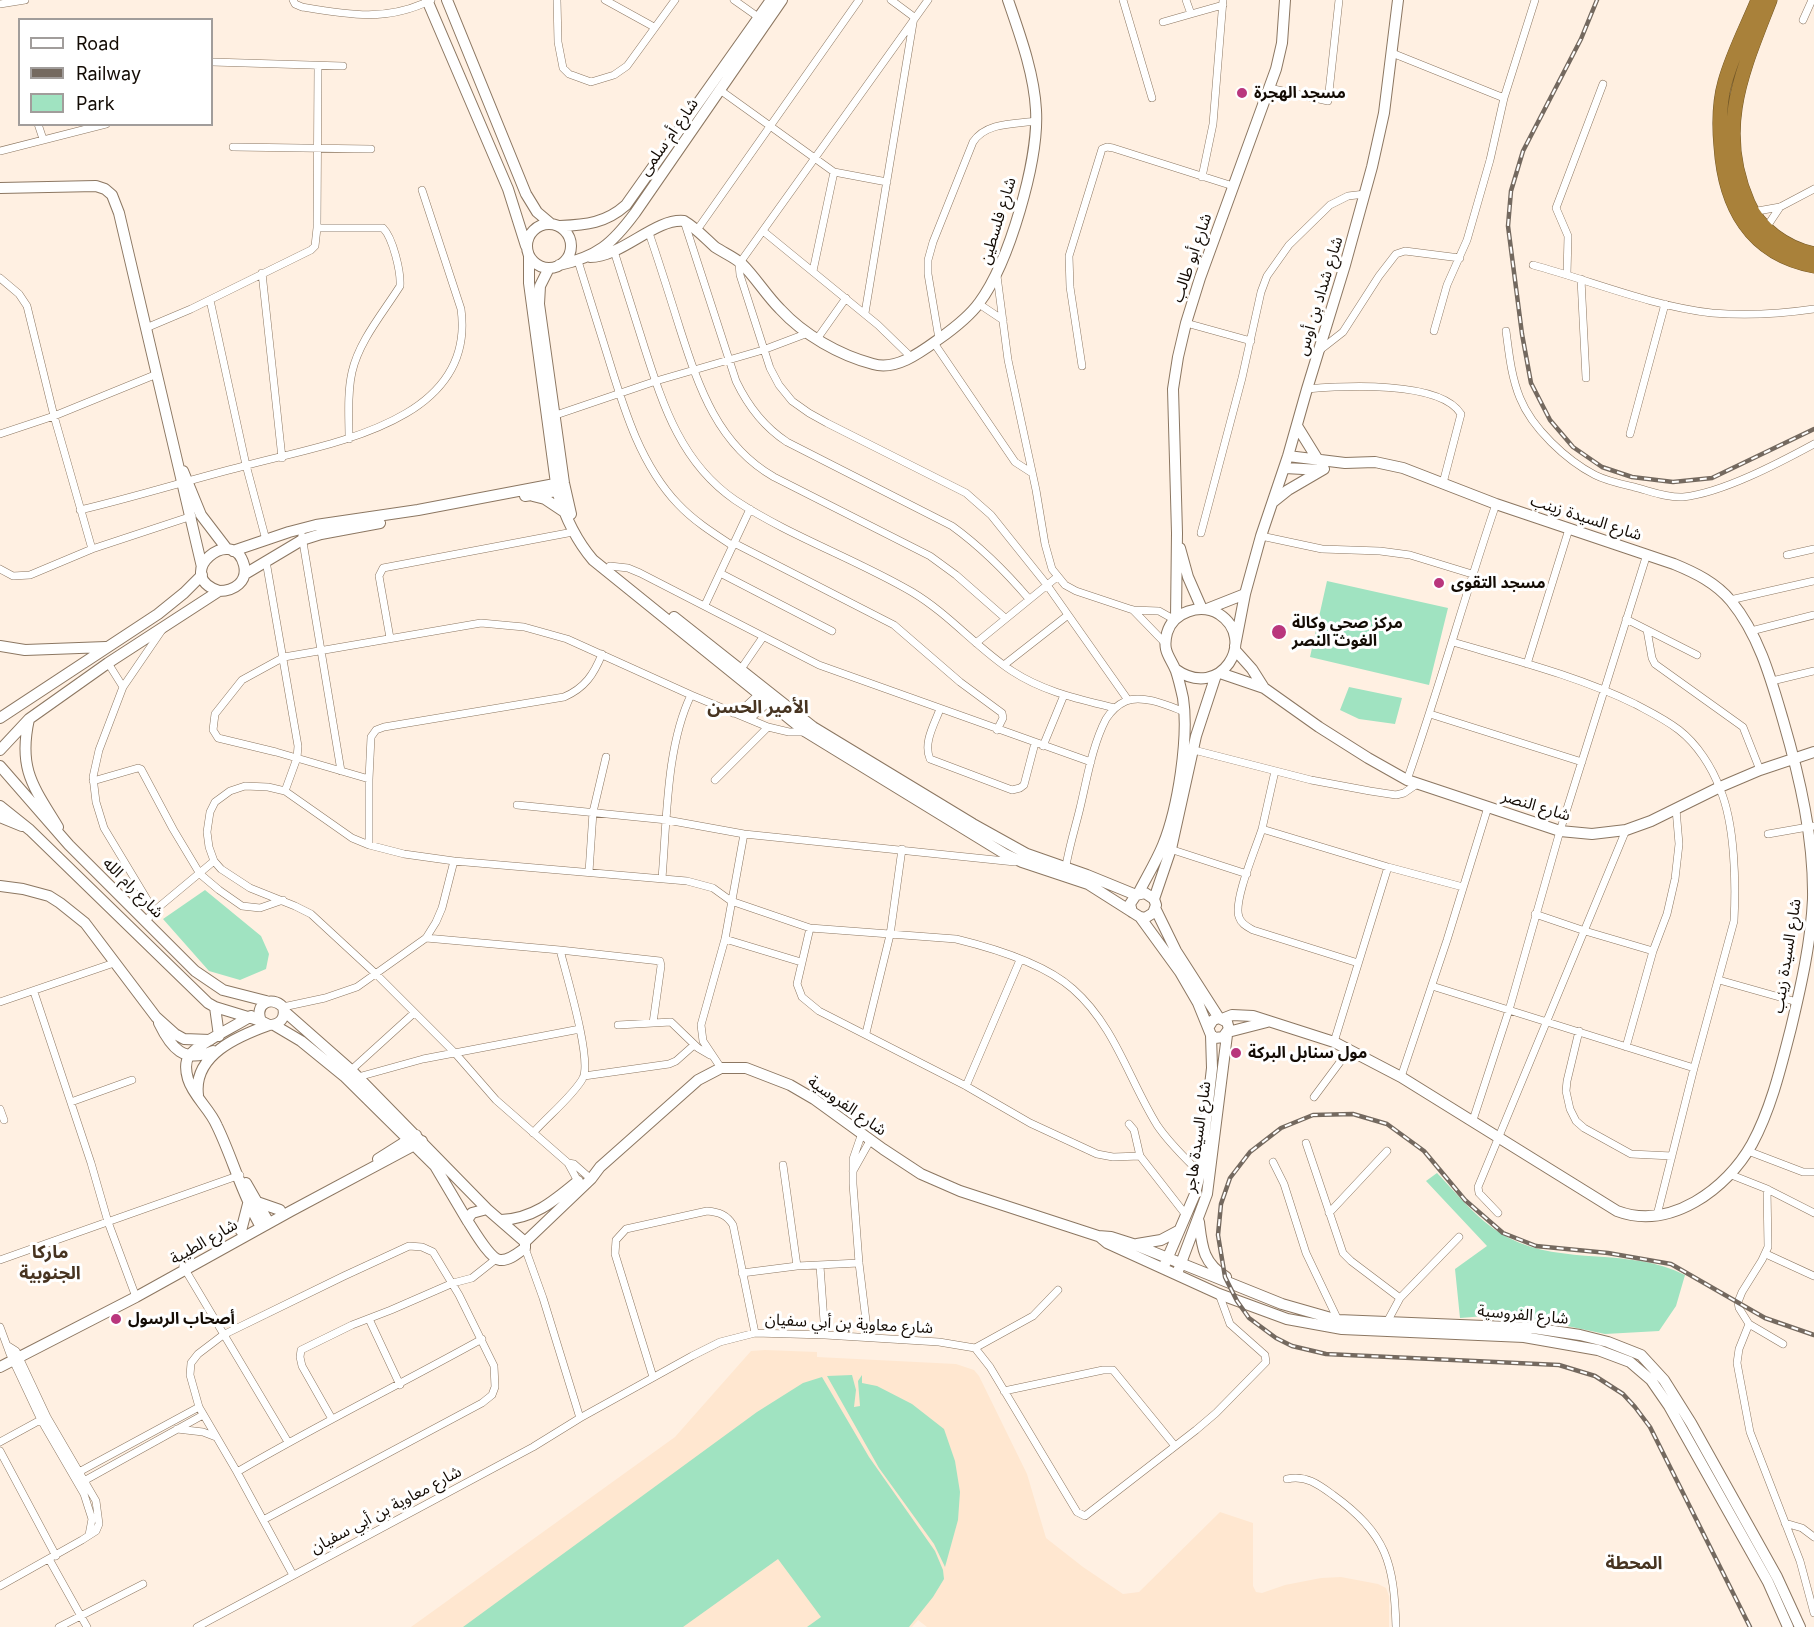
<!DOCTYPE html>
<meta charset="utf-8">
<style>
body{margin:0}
#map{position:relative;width:1814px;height:1627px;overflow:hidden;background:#fff0e2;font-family:Inter,sans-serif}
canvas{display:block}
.legend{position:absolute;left:18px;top:18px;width:195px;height:108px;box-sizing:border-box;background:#fff;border:2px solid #a19d9b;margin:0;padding:8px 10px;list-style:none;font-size:18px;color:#130b04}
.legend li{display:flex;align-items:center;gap:12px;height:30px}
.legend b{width:30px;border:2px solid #a19d9b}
</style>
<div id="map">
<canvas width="1814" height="1627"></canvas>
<ul class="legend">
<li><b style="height:8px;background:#fff"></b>Road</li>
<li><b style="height:8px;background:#74695f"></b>Railway</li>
<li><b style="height:16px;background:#a0e3c1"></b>Park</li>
</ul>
</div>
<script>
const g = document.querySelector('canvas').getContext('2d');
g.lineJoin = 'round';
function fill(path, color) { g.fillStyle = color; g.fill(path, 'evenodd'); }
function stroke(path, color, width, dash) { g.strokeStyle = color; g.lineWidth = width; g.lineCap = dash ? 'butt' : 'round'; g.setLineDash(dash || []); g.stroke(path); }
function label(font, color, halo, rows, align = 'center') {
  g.font = font + ' Inter,"Noto Sans Arabic",sans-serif'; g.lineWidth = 6; g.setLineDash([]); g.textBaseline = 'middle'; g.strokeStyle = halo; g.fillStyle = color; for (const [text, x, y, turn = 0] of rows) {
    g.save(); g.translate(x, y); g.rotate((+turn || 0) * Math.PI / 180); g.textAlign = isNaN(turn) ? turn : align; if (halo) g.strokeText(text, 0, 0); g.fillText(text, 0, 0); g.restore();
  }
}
fill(new Path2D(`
 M 765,1350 L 817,1352 L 817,1357 L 956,1364 L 974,1370 L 979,1376 L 1027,1474 L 1046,1538 L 1083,1567 L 1123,1594 L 1139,1592 L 1220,1512 L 1253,1523 L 1253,1586 L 1256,1592 L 1262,1593 L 1285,1585 L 1321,1578 L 1341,1577 L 1378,1584 L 1386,1588 L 1389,1596 L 1389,1627 L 927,1627 L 918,1620 L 912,1627 L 411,1627 L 675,1437 L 751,1351 Z`), '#ffe7d0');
fill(new Path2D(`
 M 1327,581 L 1448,608 L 1429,685 L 1310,657 Z
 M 1349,687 L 1402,698 L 1395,724 L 1359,719 L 1340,710 Z
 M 205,890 L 261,936 L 269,954 L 266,969 L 240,980 L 209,971 L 163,919 Z
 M 1437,1173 C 1459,1196 1480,1223 1509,1238 C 1563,1266 1630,1247 1685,1275 L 1676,1306 L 1659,1331 L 1605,1334 L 1510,1314 L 1460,1318 L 1455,1269 L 1487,1246 L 1426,1181 Z
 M 852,1375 L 856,1390 L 854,1407 L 860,1406 L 858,1381 L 862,1375 L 862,1383 L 877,1386 L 912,1404 L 944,1429 L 955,1461 L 960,1492 L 958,1520 L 945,1567 L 934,1544 L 879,1468 L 827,1376 Z
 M 822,1377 L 869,1457 L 935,1551 L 943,1570 L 944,1579 L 933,1597 L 909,1627 L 807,1627 L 821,1617 L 778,1559 L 683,1627 L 463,1627 L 757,1412 L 803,1383 Z`), '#a0e3c1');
const street = new Path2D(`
 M 293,0 L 295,4 L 302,7 C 349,15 387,22 431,0
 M 557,0 L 558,42 L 563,68 L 569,74 L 591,82 L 614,75 L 627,66 L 675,0
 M 605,0 L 654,27
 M 734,0 L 761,19
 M 928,0 L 739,264 L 740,275 L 770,368 L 779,385 L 792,401 L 809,413 L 827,423 L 966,493 L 991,515 L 1047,585 L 1128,700
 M 1123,0 L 1152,98
 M 1186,0 L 1191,14 L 1223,5
 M 0,4 L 25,0
 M 1803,20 L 1812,0
 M 1163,22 L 1191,14
 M 1392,53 L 1504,98
 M 212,62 L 343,66
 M 1269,88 L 1328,101 L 1339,0
 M 720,90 L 834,172 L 887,182
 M 38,124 L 43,139
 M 233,147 L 371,149
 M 0,151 L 106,124
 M 1202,177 L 1213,124 L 1223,0
 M 1752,212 L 1780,207 L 1814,189
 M 684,221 L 736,381 C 748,406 764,427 787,442 L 952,526 C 981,547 1006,572 1029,599
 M 317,228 L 383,228 C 393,238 401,272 400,286 C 383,313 359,341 352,372 C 347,394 349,417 349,439
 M 1766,228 L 1780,207
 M 697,230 L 859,0
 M 763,231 L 878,325 L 911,357
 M 649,233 C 660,265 670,297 680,329 C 699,388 718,445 774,477 L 930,556 L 956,575 L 1005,618
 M 614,251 C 624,283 634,314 644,346 C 663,405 681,463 735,500 C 789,536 856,559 912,592 C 949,614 977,648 1012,671 C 1044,692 1079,699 1115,708
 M 578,261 C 588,293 598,325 608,357 C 624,409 640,464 678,504 C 694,521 713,533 733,546
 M 1533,265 C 1592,281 1651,306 1712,313 C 1747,316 1780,314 1814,309
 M 813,271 L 834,172
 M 262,273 L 282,458
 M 1567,274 L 1568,236 L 1556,208 L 1603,84
 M 997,276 L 1008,360 L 1036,490 L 1045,544 L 1052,569 L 1065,585 L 1076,591 L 1133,610 L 1159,611 L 1175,620
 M 0,278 L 19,294 L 27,306 L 54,416 L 92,549
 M 1581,279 L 1586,378
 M 210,300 L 246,465 L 266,540
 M 979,304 L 1003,320
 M 865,313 L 914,17 L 891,0
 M 1186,323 L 1251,341
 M 146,328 L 191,309 L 311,250 L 315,246 L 317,228 L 318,66
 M 1434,331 L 1447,285 L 1467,240 L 1490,160 L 1504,98 L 1535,0
 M 1506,331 C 1509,353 1511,376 1520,398 C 1532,428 1566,460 1595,475 C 1607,481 1621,484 1634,487 C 1650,491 1667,498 1683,497 C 1722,493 1779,463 1814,444
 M 817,339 L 846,298
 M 939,339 L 928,274 L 928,260 L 933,242 L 973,142 C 986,122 1015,124 1036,121
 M 934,343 L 1015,462 L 1032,473
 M 1320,350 L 1343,332 L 1379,276 L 1396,254 L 1405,251 L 1460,258
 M 1082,366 L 1070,287 L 1069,256 L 1102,149 L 1107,147 L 1113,148 L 1233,186
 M 1307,389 C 1342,386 1440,380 1461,414 L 1443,483
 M 553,416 L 656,381 L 763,350 L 808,333
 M 0,434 L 54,416 L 157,374
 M 1630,434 L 1665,304
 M 80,510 C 135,497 189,480 244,466 C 323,444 477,425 461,309 L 422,190
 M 1201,533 L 1242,378 L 1261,292 L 1267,276 L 1289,245 L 1330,205 L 1348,196 L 1365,194
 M 302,536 L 341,771
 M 1261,536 L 1322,549 L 1380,551 L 1410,555 L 1472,574
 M 734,543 L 894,625 L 960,682 L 1002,713 L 1003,718 L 997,730
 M 1787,555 L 1814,549
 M 266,561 L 298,746 L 297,758 L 285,791
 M 610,566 L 628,568 L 640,573 L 819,665 L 1091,762
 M 0,569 L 13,576 L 30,575 L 92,549 L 192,516
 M 720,573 L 832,631
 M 1730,600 L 1814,581
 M 705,605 L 750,509
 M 1133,610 L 1165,643
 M 1626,619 L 1697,655
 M 1647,630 L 1652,658 L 1655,664 L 1743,727 L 1760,770
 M 1751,631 L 1814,615
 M 390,638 L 379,576 L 383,568 L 573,532
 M 1453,642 C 1514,660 1578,676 1635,704 C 1650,712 1665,719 1679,730 C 1697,744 1712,767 1720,789 C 1735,824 1736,883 1734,921 L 1694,1068 L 1657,1215
 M 976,643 L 1057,577
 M 108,663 L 123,687
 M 1527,664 L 1569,529
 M 1004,665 L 1068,615
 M 741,669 L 763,637
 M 1772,681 L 1814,671
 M 940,709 C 934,725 923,743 930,759 L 1012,790 L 1020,788 L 1024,785 L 1035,743
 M 733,713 L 747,705 L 761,692
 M 1430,714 L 1582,762
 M 750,719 L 770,701
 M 1043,746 L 1064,695
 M 1190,749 L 1311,780 L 1370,791 L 1396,795 L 1404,793 L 1417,784
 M 369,779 L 276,752 L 218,738 L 213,730 L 215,714 L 242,680 L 284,657 L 481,623 L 524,627 L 567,639 L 691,695 L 768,727 L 789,732 L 806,732
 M 715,780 L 768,727
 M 1407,780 C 1439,689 1465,595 1496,504
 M 93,781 L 138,768 L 141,769 L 173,829 L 200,874 L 219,890 L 242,906 L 260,908 L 283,900
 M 517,805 L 667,820 L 744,834 L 1015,862
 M 1262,829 L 1275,771
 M 1768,834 L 1814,826
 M 369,845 L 369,779 L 371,737 L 376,730 L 384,727 L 564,697 C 585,688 594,674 602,654
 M 1170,849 L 1247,874
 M 589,872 L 593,812 L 606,757
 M 1065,872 C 1068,850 1075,829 1080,808 C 1087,779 1092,746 1106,719 C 1111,711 1117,705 1126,701 C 1143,694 1169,706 1185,712
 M 662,878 C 667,820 666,747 691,695
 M 154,911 L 104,828 L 96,802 L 93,777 L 99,750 L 123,687 L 162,630
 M 1535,914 L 1585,931 L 1653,951
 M 146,921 L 154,911 L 214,861
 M 810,928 L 797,984 L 802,997 L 819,1011 L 966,1086 L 1030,1123 L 1097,1154 L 1113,1157 L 1140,1156
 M 426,938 L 560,950 C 566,974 592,1059 583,1078 C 574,1095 547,1117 533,1133
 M 725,939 L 801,962
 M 560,950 L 660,961 L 661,966 L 653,1023
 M 1358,963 L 1253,930 C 1248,927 1241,924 1239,917 C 1233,901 1256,848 1262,829 L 1388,867 L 1463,887
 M 1719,980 L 1797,1002
 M 1432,986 L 1694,1068
 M 34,992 L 91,1163 L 108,1222 L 136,1297
 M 0,1002 L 114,963
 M 283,1007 L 325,998 L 357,987 L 426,938 L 436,922 L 442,908 L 454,861
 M 618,1025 L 671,1022 L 698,1048 L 710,1055
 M 1579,1031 L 1567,1081 L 1566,1091 L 1570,1109 L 1576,1121 L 1584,1128 L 1631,1154 L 1672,1156
 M 866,1033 L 890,935 L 902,849
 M 1334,1042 L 1388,867
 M 1626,1047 L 1653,951 L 1667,914 L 1675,879 L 1679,844 L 1676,809
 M 721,1068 L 703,1041 L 701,1025 L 725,939 L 744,834
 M 349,1072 L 414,1013
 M 584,1076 L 669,1064 L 676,1061 L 694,1045
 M 358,1077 L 423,1059 L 580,1029
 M 1401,1077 L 1447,940 L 1488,807
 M 966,1086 L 1020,960
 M 1314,1097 L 1349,1050
 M 71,1102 L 132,1080
 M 0,1109 L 4,1120
 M 1473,1120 L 1509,1010 L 1560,831 L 1647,554
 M 1129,1124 L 1134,1130 L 1140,1156 L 1186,1215
 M 862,1133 L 853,1159 L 853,1184 L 859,1263 L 868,1337
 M 1306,1143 L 1343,1253 L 1351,1261 L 1400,1298
 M 1748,1151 L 1803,1172 L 1814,1172
 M 1273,1162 L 1284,1184 L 1306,1253 L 1338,1320
 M 568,1163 L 574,1164 L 591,1179
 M 783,1165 L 797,1266
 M 853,1171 L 871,1139
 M 1729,1174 L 1767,1189 L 1814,1213
 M 580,1185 L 568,1163 L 496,1100 L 455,1053 L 376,974 L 311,914 L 295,906 L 250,888 L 221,869 L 214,861 L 209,847 L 207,832 L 210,812 L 215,802 L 230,791 L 245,786 L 268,787 L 285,791 L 352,838 L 369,845 L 404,854 L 454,861 L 687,881 L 713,888 L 731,901 L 810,928 L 956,939 C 993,948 1045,964 1073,989 C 1115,1026 1129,1080 1157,1125 C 1169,1143 1185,1158 1200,1173
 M 1767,1189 L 1768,1247 L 1762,1260 L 1742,1292 L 1738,1302 L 1739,1308 L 1749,1324 L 1783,1344
 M 1329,1213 L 1387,1151
 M 1498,1213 L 1479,1193 L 1478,1187 L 1626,830
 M 525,1248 L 543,1298 L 580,1418
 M 1766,1254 L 1814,1276
 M 0,1260 L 240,1175
 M 183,1266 L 288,1442
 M 820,1266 L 825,1335
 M 742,1273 L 797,1266 L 859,1263
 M 369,1319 L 400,1385
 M 1386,1324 L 1400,1298 L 1459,1237
 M 1749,1324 L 1739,1349 L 1737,1363 L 1750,1432 L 1800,1561 L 1814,1613
 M 0,1327 L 10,1354 L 41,1420 L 84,1494 L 92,1519 L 89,1535
 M 975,1348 L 1033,1316 L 1058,1290
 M 653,1377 L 615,1254 L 616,1240 L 626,1229 L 707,1211 C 719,1212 727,1215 733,1225 L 755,1333
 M 1004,1391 L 1103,1370 L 1113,1370 L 1175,1446
 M 332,1419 L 302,1366 L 300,1357 L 301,1350 L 352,1325 L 391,1310 L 453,1283 L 472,1278 L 496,1259
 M 177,1429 L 203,1432 L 216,1437
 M 0,1442 L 44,1418
 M 0,1451 L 56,1556
 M 237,1472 C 317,1425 401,1384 482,1339
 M 77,1473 L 199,1407
 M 1287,1479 C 1306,1475 1318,1484 1333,1495 C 1387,1534 1394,1563 1396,1627
 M 82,1482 L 203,1415
 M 263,1520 L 482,1403 L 492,1395 L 495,1387 L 494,1366 L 459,1295 L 433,1252 L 422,1247 L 409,1246 L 344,1276 L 223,1335 L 198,1354 L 191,1363 L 190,1375 L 199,1407 L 237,1472 L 293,1575
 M 1785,1523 L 1802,1528 L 1814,1537
 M 49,1559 L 87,1627
 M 0,1586 L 82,1540 L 96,1531 L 99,1524 L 96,1501 L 47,1417 L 16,1351 L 8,1346
 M 59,1627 L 143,1584
 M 197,1627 L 533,1447 L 580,1418 L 692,1356 L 720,1342 L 755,1333 L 825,1335 L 939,1342 L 975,1348 L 990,1367 L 1077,1512 L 1085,1516 L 1196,1430 L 1216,1413 L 1266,1362 L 1265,1355 L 1230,1324 L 1219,1294`);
const secondary = new Path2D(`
 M 427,0 L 508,189 L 526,246
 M 447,0 L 526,194 L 537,212 L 550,223
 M 0,188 L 96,186 L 105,189 L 112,195 L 119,213 L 202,567
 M527 246a22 22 0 1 1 44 0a22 22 0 1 1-44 0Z
 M 560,226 C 586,225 606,223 626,205 L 771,0
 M 529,256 L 529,283 L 557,491 C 565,517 575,539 593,560 L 806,732 L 1005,854 L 1022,862 L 1088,884 L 1140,917 L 1145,918 L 1153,913 L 1156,905 L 1154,899 L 1145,893 L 1136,895 L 1130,904 L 1132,912
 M 590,257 C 622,257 655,218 684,221 C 696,228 705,238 715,247 C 724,253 734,257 742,264 C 756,278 766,295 780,309 C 804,335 839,355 873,364 C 896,371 921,352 939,339 C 953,329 969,317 979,303 C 1009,263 1039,160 1036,110 C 1034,73 1020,35 1008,0
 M 559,265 C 597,257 612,244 635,213 L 782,0
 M 549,268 L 540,286 L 539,304 L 564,483 L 571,514
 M 1297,426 L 1318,460
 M 1285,468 L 1321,470
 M 183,471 L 201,515 L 227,549
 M 525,496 L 563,490
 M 533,496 L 545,499 L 563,511
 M 1273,502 L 1288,490 L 1324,469
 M 1180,548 L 1188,577 L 1202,609
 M 233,551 L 289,532 L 316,525 L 418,510 L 560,483
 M 245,574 L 302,540 L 321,534 L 380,523
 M 1207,609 L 1245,594
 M 674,617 L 813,727 L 973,824 L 1027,854 L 1087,875 L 1136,895
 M 1176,618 L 1177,533 L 1173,389 L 1178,357 L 1186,323 L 1200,278 L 1276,69 L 1282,43 L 1285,0
 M 0,646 L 25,650 L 106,647
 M 1235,646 L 1245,594 L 1261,536 L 1288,456 L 1307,389 L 1345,265 L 1372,167 L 1384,113 L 1398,0
 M 1235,650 L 1252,669 L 1264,688
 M 1220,673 L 1264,688 L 1319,727 L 1368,758 L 1407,780 L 1560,831 L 1592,834 L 1626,830 L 1651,821 L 1720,787 L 1760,770 L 1814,752
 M 0,718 L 158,614 L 184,593 L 202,575
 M 29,719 C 18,769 33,786 58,827
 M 0,750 L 29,719 L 108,663 L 219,591 C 234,591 248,582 244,565 C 233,523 171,575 219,591
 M 0,766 L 69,845 L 195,971 L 223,990 L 266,1001
 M 0,806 L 30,830 L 208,1003 L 215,1007 L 261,1021 L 269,1025 C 280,1025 286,1018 283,1007 C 271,995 254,1004 261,1021
 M 0,817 L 22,826
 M 0,886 L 23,889 L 49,896 L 60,903 L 85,923 L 156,1017 L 175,1034 L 184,1039 L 210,1040
 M 1138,894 C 1146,878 1156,862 1163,845 C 1178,808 1189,738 1183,698 C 1181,689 1179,680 1176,671 C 1170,656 1162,652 1167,633 C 1173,612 1200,603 1219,614 C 1258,639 1221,702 1175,669
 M 1154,899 L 1171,849 L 1196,736 L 1216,675
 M 1155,908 L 1176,951 L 1219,1018
 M 1140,917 L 1180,972 L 1198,1003 L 1211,1035 L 1215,1038 L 1223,1037 L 1229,1029 L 1227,1022 L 1219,1018 L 1213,1020 L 1208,1028
 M 215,1007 L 219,1036
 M 284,1011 L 351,1070 L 487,1209
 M 251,1016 C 236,1026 197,1044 189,1056 C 185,1062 186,1072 188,1079 C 193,1096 210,1109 217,1126 C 233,1159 242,1195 261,1227
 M 1222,1019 L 1232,1015 L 1253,1016 L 1334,1042 L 1401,1077 L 1617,1211 C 1670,1231 1727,1189 1752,1144 C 1771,1109 1781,1067 1791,1028 C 1801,986 1811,942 1813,899 C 1814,839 1800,778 1783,720 C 1771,679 1759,635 1731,601 C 1716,583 1696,573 1674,564 L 1496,504 L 1403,468 L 1375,462 L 1345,463 L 1288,456
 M 159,1023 C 171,1048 184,1064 213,1051
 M 274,1025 L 301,1041 L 344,1076 L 435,1166 L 467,1220
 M 1228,1032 L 1267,1022
 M 198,1095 C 193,1055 238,1036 269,1025
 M 378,1159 L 416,1135
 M 246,1183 L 269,1223
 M 257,1202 L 280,1210
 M 487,1209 L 525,1242 L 525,1248 C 518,1253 509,1261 500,1260 C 490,1259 473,1229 467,1220 L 472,1213 Z
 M 501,1220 C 533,1219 554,1201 578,1181
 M 1199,1222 C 1202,1247 1203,1263 1226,1277
 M 241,1231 L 248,1204
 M 1101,1238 L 1107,1243 L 1219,1294 L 1287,1319 L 1342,1329 L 1524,1337 L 1598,1350 L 1630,1362 L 1651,1380 L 1669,1406 L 1768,1582 L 1788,1627
 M 525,1242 L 591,1179 L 600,1167 L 698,1080 L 721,1068 L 746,1068 L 790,1085 L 814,1099 L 883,1149 L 921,1174 L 960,1191 L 1098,1236 L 1111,1237 L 1133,1244 L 1282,1304 L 1338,1320 L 1533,1328 L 1580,1335 L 1608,1342 L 1641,1355 L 1664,1380 L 1691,1423 L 1777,1577 L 1800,1627
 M 1137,1244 L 1161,1240 L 1178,1231
 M 1165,1264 L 1195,1194 L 1200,1173 L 1212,1068 L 1211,1035
 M 1178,1271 L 1207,1194 L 1227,1035
 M 0,1367 L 136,1297 L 291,1211 L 422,1141`);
const highway = new Path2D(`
 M 1758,0 C 1747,27 1733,53 1725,82 C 1719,103 1719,124 1721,146 C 1725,206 1750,254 1814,266
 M 1770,0 C 1743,70 1715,128 1748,203 C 1759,229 1786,248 1814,254`);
stroke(street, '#8c7762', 8);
stroke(secondary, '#8c7762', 12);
stroke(highway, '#745827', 15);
stroke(street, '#fff', 7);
stroke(secondary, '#fff', 10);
stroke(highway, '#a9813a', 14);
const rail = new Path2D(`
 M 1597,0 L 1581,39 L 1523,151 L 1511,191 L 1508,226 L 1522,334 L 1531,383 L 1550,420 L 1573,447 L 1602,467 L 1632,477 L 1673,482 L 1712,478 L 1814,429
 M 1750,1627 L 1650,1427 L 1635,1407 L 1623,1394 L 1595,1376 L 1559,1365 L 1326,1354 L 1292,1346 L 1276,1338 L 1249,1318 L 1237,1301 L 1225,1277 L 1218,1235 L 1221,1204 L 1230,1178 L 1250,1152 L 1281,1128 L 1313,1115 L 1353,1114 L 1387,1124 L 1424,1151 L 1465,1200 L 1503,1233 L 1536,1246 L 1608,1253 L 1671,1264 L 1765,1318 L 1814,1335`);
stroke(rail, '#74695f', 4.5);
stroke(rail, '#fff', 2, [7]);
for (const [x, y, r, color] of [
 [1242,93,6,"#b9367d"],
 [1439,583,6,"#b9367d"],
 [1279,632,8,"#b9367d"],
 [1236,1053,6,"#b9367d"],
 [116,1319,6,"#b9367d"]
]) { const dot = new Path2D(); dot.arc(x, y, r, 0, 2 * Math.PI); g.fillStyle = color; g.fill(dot); stroke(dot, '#fff', 2); }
label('bold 16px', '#130b04', '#fff', [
 ["مسجد الهجرة",1254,93],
 ["مسجد التقوى",1451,583],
 ["مركز صحي وكالة",1292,623],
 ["الغوث النصر",1292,641],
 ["مول سنابل البركة",1248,1053],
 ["أصحاب الرسول",128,1319]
], 'left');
label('16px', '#130b04', '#fff', [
 ["شارع أم سلمى",669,137,-55],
 ["شارع فلسطين",998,221,-73],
 ["شارع أبو طالب",1192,258,-71],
 ["شارع شداد بن أوس",1320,296,-73],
 ["شارع السيدة زينب",1586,518,18],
 ["شارع النصر",1536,806,17],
 ["شارع رام الله",133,888,45],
 ["شارع السيدة زينب",1787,956,-81],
 ["شارع الفروسية",847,1106,35],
 ["شارع السيدة هاجر",1198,1137,-82],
 ["شارع الطيبة",204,1242,-30],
 ["شارع الفروسية",1523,1315,5],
 ["شارع معاوية بن أبي سفيان",849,1324,3],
 ["شارع معاوية بن أبي سفيان",386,1510,-28]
]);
label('bold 18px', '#473421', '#fff', [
 ["الأمير الحسن",758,708],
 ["ماركا",50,1253],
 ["الجنوبية",50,1274],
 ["المحطة",1634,1564]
]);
</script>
